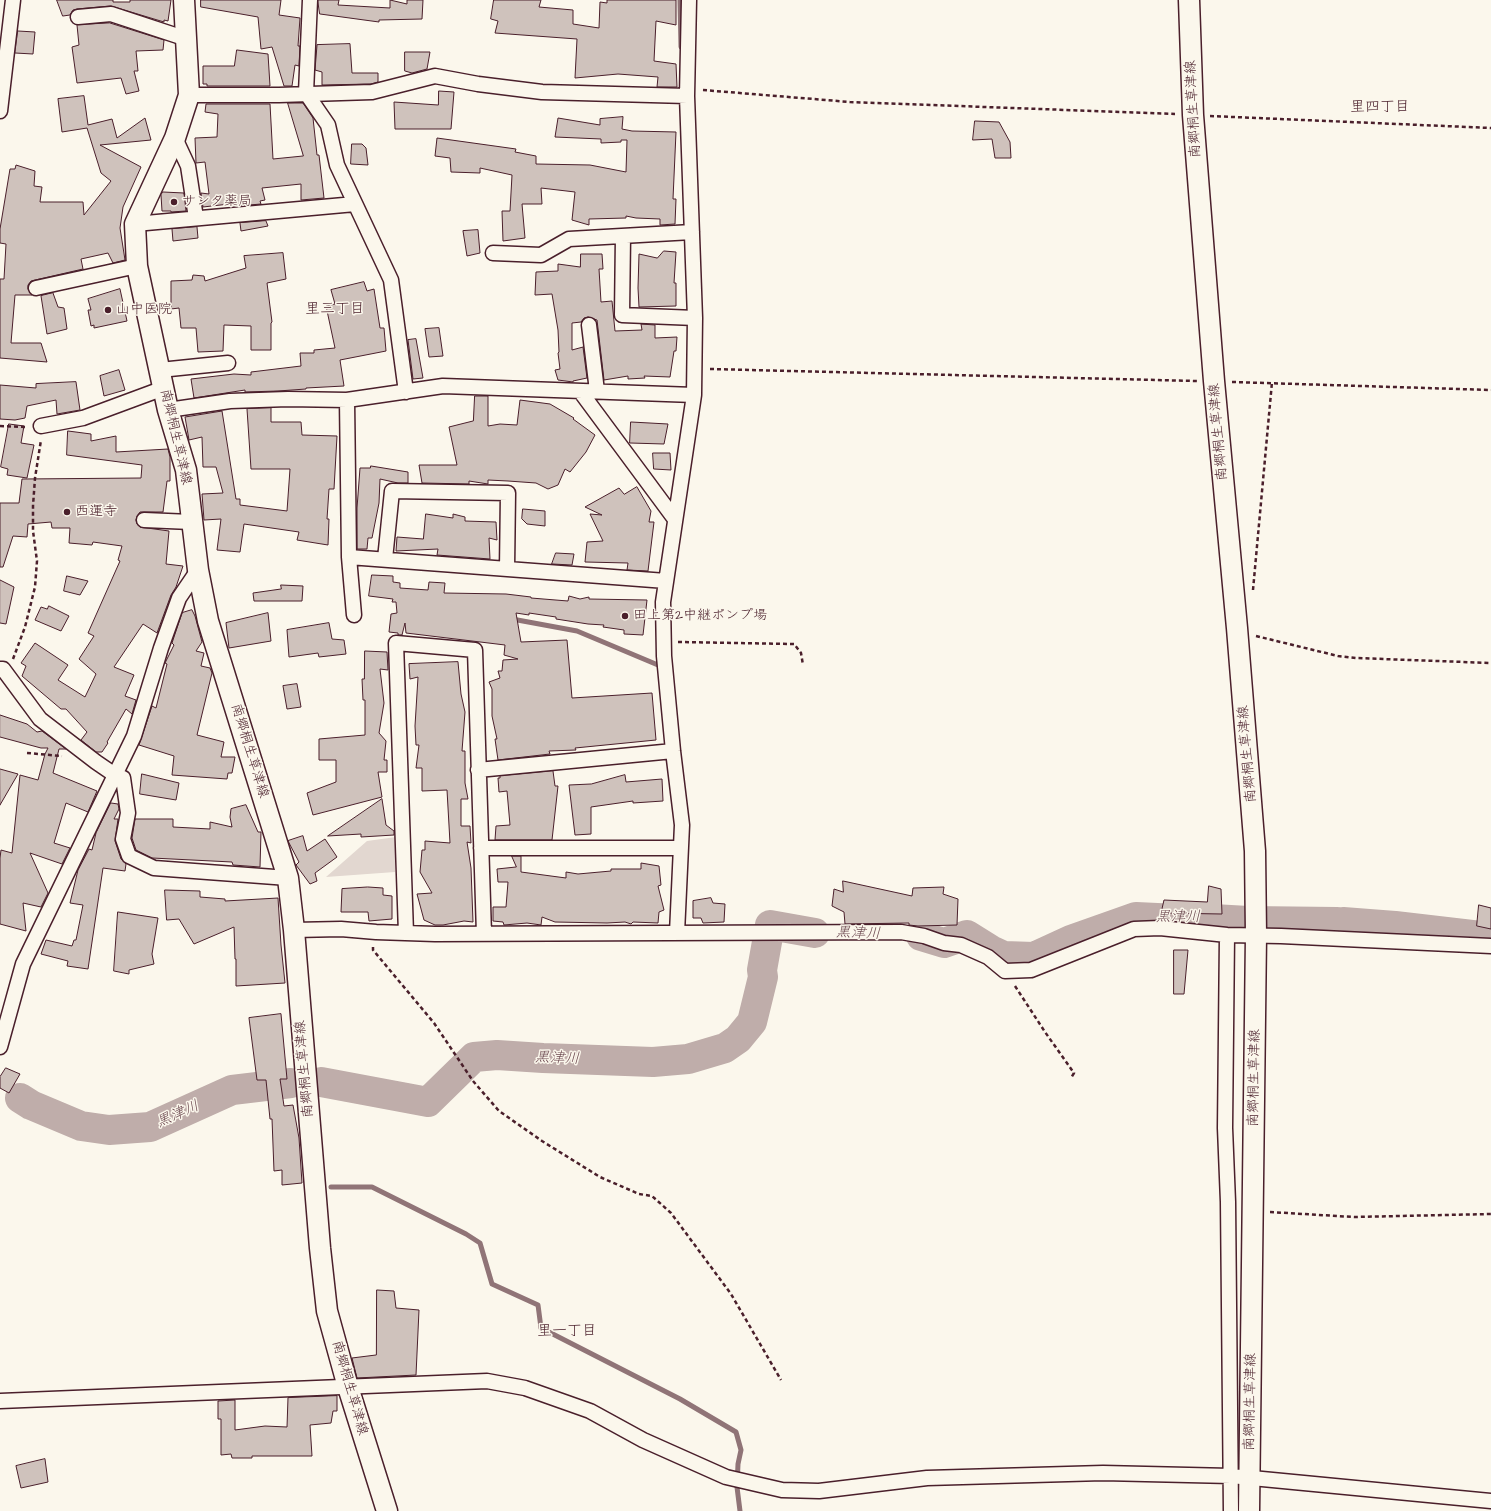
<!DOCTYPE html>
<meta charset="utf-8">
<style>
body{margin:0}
canvas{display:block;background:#fbf7ec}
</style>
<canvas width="1491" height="1511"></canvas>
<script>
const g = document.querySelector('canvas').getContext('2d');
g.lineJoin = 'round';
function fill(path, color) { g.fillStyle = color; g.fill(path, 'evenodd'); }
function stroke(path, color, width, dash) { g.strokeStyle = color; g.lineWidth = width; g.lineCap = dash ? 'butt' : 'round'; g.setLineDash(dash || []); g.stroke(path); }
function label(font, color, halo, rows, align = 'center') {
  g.font = font + ' "Architects Daughter","Klee One",sans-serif'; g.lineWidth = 3; g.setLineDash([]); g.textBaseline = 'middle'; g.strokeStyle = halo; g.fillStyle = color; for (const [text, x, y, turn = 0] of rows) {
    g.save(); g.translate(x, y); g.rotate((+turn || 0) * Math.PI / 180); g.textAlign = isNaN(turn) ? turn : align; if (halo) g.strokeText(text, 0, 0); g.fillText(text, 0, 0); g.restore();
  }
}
fill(new Path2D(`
 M 396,837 L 395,872 L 326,877 L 367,841 Z`), '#e2d7d0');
stroke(new Path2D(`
 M 680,0 L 681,47
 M 512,619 L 577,631 L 658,665
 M 331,1187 L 372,1187 L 466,1234 L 480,1243 L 492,1284 L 538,1305 L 541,1328 L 680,1399 L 736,1432 L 741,1450 L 738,1464 L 737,1487 L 740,1511`), '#907477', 5);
stroke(new Path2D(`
 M 921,936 L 944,943 L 967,935 L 991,950 L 1004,956 L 1034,957 L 1071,940 L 1136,917 L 1178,919 L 1178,917 L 1248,921 L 1337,922 L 1342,924 L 1343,922 L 1395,926 L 1491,937
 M 321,1082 L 428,1102 L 474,1057 L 497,1055 L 543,1058 L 653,1062 L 688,1059 L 725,1048 L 738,1039 L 752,1022 L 763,977 L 762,970 L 770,925 L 815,933
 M 20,1098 L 31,1105 L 81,1126 L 109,1130 L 150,1127 L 232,1090 L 291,1083`), '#bfadaa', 30);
const building = new Path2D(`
 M 57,0 L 113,0 L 113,2 L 130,2 L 130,0 L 171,0 L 168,21 L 164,20 L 164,22 L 111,6 L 77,9 L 73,10 L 70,15 L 63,16 Z
 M 201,0 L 281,0 L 279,15 L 300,18 L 298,46 L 300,46 L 299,66 L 295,65 L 292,86 L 284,86 L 272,47 L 261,49 L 258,17 L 201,7 Z
 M 318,0 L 339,0 L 338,5 L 390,8 L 390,0 L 407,4 L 407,0 L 423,0 L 422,19 L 379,20 L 379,22 L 320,14 Z
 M 494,0 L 541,0 L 539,7 L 573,10 L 573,24 L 599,28 L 600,2 L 607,3 L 607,0 L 676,0 L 676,25 L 656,21 L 654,61 L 676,64 L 677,87 L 657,87 L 658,77 L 618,74 L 575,78 L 577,39 L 495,33 L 498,21 L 491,19 Z
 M 110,23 L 164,40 L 163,50 L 136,51 L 138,71 L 134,71 L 139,91 L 126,94 L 121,78 L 77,83 L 72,47 L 79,45 L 77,25 Z
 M 18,31 L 35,32 L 33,54 L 15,53 Z
 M 350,44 L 352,73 L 378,73 L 378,82 L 371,84 L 322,85 L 322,72 L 315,70 L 317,45 Z
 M 237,50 L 268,54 L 270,86 L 207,86 L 207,84 L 203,84 L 203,66 L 234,66 Z
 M 405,52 L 430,52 L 427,69 L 412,73 L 405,71 Z
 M 439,91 L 454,92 L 451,129 L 395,129 L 394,102 L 438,105 Z
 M 84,96 L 88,125 L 112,119 L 117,138 L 145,118 L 151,140 L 100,145 L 141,167 L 123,207 L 120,228 L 125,260 L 113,263 L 108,253 L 81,259 L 83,269 L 31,281 L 28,285 L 28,289 L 32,295 L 15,295 L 11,343 L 41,343 L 47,362 L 0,358 L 0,279 L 4,279 L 6,244 L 0,243 L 0,229 L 10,169 L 15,169 L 16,165 L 35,171 L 34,186 L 42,187 L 40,202 L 83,202 L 84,215 L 111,181 L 101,173 L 87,128 L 62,132 L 58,99 Z
 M 288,103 L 303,103 L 313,118 L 317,155 L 319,155 L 324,198 L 301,200 L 301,184 L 262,188 L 265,200 L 260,201 L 261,204 L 238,206 L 238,203 L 203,207 L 201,193 L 209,194 L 205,162 L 196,163 L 195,138 L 217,137 L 218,114 L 205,112 L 206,104 L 270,104 L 273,159 L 303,156 Z
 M 623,117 L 622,129 L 632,131 L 676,132 L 673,199 L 676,199 L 675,224 L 660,225 L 660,219 L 636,218 L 626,216 L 626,218 L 589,219 L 589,225 L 572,220 L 575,192 L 541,188 L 542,204 L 522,204 L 525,238 L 503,241 L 502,211 L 510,211 L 512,175 L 480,168 L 480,173 L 451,172 L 450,158 L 435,156 L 437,138 L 516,149 L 515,152 L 536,156 L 536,164 L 590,165 L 626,172 L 627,140 L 621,140 L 621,142 L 601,143 L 601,139 L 555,137 L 558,118 L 600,125 L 600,119 Z
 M 975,121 L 999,122 L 1010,142 L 1011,158 L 995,158 L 992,139 L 973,140 Z
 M 352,144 L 362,144 L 366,148 L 368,165 L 351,164 Z
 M 163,192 L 184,193 L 186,211 L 171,212 L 171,211 L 162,211 L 161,195 Z
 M 266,221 L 268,226 L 241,231 L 240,223 Z
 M 197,227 L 198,238 L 173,241 L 172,229 Z
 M 478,230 L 480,253 L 467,256 L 463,231 Z
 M 664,251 L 676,252 L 674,283 L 676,283 L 676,306 L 639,307 L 638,288 L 639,254 L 657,258 Z
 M 283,253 L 286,279 L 267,283 L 272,322 L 271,323 L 271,350 L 251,350 L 251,326 L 224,325 L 223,351 L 198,352 L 196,328 L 181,328 L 179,308 L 171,309 L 171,281 L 192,280 L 193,275 L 204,276 L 205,281 L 246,268 L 244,256 Z
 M 581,254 L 602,254 L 603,269 L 599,269 L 601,302 L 612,301 L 615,331 L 642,330 L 641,324 L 655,325 L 655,338 L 677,337 L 676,351 L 674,351 L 670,377 L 644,376 L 645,378 L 628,379 L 628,376 L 604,380 L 597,320 L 588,317 L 584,318 L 581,322 L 572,323 L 572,350 L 583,347 L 587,378 L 573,381 L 573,382 L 558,380 L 555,370 L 560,369 L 558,353 L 559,352 L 558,330 L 552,294 L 535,295 L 536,272 L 558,271 L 558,264 L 580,267 Z
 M 364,282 L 367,291 L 374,289 L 380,328 L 384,328 L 386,351 L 340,360 L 344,386 L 306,388 L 306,389 L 278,391 L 245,392 L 245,390 L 194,398 L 191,379 L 234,374 L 251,375 L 251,372 L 301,366 L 300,353 L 314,353 L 314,350 L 335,348 L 326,306 L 335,304 L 331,290 Z
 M 120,289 L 127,321 L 94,328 L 94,325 L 91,326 L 88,310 L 91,310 L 88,299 Z
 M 53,293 L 58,307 L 64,308 L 67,329 L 47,334 L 41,296 Z
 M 439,328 L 443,356 L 429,357 L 425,329 Z
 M 416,339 L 423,378 L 413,379 L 408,340 Z
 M 119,370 L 125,390 L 104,396 L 100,376 Z
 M 76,382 L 80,410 L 57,414 L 56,400 L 27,406 L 25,418 L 15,420 L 0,419 L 0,385 L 36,388 L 36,384 Z
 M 475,396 L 488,396 L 488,426 L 500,424 L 517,425 L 520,400 L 550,404 L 574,418 L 573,419 L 595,435 L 586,452 L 570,472 L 565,469 L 558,485 L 548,489 L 536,483 L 508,481 L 488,480 L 488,484 L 469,481 L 469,484 L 422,483 L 419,465 L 457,465 L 449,427 L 473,421 Z
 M 271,408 L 271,422 L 301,422 L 302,435 L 337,436 L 334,489 L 329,489 L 327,519 L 329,519 L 328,545 L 297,540 L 299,532 L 244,524 L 240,552 L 217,550 L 221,519 L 204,520 L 202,494 L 223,493 L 216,467 L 203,467 L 202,437 L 189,440 L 185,417 L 222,411 L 236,499 L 240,499 L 240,505 L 287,511 L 290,469 L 251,469 L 247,409 Z
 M 631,422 L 668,424 L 664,444 L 630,443 Z
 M 9,424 L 24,426 L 21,443 L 34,445 L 27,478 L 7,475 L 8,469 L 1,467 Z
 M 68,431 L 91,434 L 91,441 L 116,436 L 116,452 L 168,449 L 170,457 L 170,481 L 167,481 L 163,512 L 140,512 L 137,516 L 136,520 L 137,524 L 140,527 L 169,531 L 166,564 L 183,566 L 176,587 L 171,595 L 157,633 L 143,624 L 114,667 L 134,675 L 125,696 L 136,700 L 132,714 L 126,709 L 107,742 L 108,743 L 102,752 L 96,752 L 81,740 L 87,732 L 66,709 L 61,709 L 22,676 L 26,666 L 21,663 L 35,643 L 68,665 L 58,680 L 85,697 L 96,674 L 79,659 L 94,636 L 88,633 L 120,561 L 118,560 L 122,546 L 93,542 L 92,545 L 69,543 L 70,528 L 52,528 L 51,522 L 28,524 L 27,537 L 13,536 L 3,567 L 0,567 L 0,503 L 19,503 L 22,479 L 141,478 L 142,465 L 67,455 Z
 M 653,453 L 670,453 L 671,470 L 654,469 Z
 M 371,466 L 408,472 L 408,483 L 398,483 L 380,479 L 379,503 L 372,538 L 368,538 L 367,549 L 357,549 L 357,508 L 360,468 L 370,468 Z
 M 637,487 L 651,511 L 649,522 L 654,522 L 648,571 L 627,570 L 628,563 L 585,562 L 587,542 L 603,541 L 590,514 L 602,515 L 585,507 L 619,488 L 624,494 Z
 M 523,509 L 545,511 L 545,526 L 527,524 L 522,519 Z
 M 426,514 L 453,518 L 453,514 L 465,517 L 465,521 L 496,522 L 497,540 L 489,538 L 490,559 L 437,555 L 438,549 L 396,551 L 397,537 L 423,539 Z
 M 556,553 L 574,554 L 572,565 L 552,564 Z
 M 372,575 L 393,576 L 393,582 L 400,583 L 400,588 L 428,590 L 429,582 L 445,583 L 444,593 L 506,594 L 531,597 L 531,598 L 568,601 L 569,596 L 580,599 L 589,597 L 589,599 L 647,600 L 643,635 L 624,634 L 624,630 L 603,627 L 604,625 L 588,624 L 556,619 L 556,617 L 529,613 L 529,615 L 516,613 L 521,642 L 567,640 L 572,698 L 652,693 L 656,740 L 575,748 L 576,750 L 549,751 L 550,754 L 498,760 L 495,739 L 497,739 L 492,716 L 492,689 L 489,682 L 500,678 L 498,671 L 502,671 L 503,660 L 518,659 L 504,655 L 505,645 L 406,633 L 405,623 L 402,635 L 398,635 L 398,633 L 389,632 L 391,614 L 397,613 L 396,602 L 392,602 L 393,599 L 369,596 Z
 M 67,576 L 88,581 L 80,595 L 64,591 Z
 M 0,580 L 14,587 L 6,624 L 0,623 Z
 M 281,585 L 303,586 L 302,601 L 254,601 L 253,593 L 281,589 Z
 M 49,606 L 69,616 L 61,631 L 35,620 L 41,607 L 47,609 Z
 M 192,610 L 195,616 L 202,642 L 196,651 L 204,653 L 201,666 L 210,668 L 212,673 L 197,735 L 224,742 L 221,757 L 235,757 L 232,773 L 228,773 L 227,779 L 172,775 L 174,756 L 139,745 L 152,706 L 156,708 L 167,664 L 165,663 L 174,645 L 172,643 L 182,613 Z
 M 268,613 L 271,641 L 229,648 L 226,623 Z
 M 329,623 L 332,639 L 344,640 L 346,654 L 319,657 L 318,653 L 289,657 L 287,630 Z
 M 365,651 L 387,652 L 388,670 L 380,669 L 384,703 L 379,733 L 386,741 L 384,760 L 387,760 L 387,772 L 378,772 L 382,797 L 313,815 L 307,793 L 336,782 L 336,760 L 319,760 L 319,739 L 365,735 L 365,700 L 363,700 L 362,679 L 364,679 Z
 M 458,662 L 461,694 L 465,712 L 462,751 L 465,751 L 465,783 L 468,799 L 461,799 L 461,826 L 470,826 L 471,843 L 467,842 L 471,868 L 473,922 L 464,921 L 443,925 L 435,925 L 424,920 L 417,894 L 432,893 L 420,872 L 422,850 L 425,850 L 425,841 L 450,843 L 447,790 L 422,791 L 422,768 L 416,768 L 419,745 L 416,745 L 415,726 L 418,677 L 410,679 L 409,664 Z
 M 297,684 L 301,707 L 287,709 L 283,686 Z
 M 0,715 L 27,724 L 37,732 L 42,731 L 66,749 L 59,749 L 53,773 L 97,791 L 88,812 L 66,803 L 54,843 L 70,848 L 62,864 L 30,853 L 48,893 L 41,907 L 23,903 L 26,931 L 0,924 L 0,858 L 1,850 L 12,853 L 20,775 L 38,780 L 45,754 L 48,748 L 41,748 L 0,737 Z
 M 0,769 L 18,774 L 0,805 Z
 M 553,771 L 555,786 L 558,786 L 552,840 L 495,840 L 496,826 L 510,825 L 507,791 L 499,792 L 498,778 L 500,778 L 500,776 Z
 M 142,774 L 179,783 L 176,800 L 140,794 Z
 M 625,775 L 626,782 L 662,779 L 663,801 L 633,803 L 633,801 L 591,807 L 591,834 L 575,835 L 569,785 L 591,784 Z
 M 382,799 L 386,825 L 394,831 L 394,835 L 361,837 L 361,834 L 328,836 Z
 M 111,803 L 118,804 L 119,809 L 114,819 L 118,819 L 115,841 L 121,859 L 126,864 L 125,871 L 103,868 L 88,969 L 67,966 L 68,961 L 41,954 L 46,940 L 72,946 L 74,940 L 76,940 L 83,905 L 70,903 L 78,870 L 89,849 L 92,850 L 96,833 Z
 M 246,805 L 258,832 L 261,832 L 260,867 L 233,865 L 232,862 L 152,858 L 136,850 L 132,838 L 135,819 L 173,819 L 173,827 L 210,829 L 210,822 L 232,827 L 230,817 L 231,809 Z
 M 303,836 L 307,851 L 325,839 L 337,857 L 315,873 L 317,881 L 310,884 L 296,865 L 299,862 L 288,841 Z
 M 512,856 L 521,856 L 521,872 L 566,878 L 566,872 L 578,874 L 611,871 L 611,869 L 641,869 L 641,863 L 659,866 L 661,885 L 658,886 L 664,910 L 659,912 L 658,923 L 633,922 L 631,924 L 625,922 L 607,923 L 555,922 L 542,917 L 541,925 L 527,923 L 504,925 L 503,922 L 493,921 L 493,907 L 506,907 L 508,882 L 498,882 L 497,869 L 516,867 Z
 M 843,881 L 912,896 L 913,888 L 944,887 L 943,894 L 958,899 L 957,925 L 918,926 L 909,925 L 909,923 L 845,924 L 844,912 L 832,906 L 834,889 L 843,892 Z
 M 1209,886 L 1221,889 L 1222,914 L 1161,913 L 1164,900 L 1207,902 Z
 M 368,887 L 383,888 L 383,895 L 392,896 L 392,919 L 369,921 L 368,912 L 341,912 L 342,889 Z
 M 165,890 L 200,891 L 200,897 L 225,899 L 225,901 L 278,898 L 281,945 L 285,983 L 236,986 L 236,959 L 235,959 L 234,927 L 194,944 L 179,919 L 167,920 Z
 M 711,898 L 713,903 L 725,904 L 724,922 L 703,923 L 701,918 L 693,918 L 693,901 Z
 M 1479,905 L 1491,908 L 1491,929 L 1477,926 Z
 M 118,912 L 158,918 L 152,954 L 154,964 L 129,970 L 129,974 L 114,971 Z
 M 1174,950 L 1188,950 L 1184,994 L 1174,994 Z
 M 281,1014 L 287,1079 L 280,1079 L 284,1106 L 293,1105 L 299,1138 L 302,1183 L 282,1185 L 282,1170 L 274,1171 L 272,1119 L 270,1119 L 266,1080 L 257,1080 L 249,1018 Z
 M 6,1068 L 20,1074 L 9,1093 L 0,1088 L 0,1077 Z
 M 377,1290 L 394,1291 L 396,1308 L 419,1310 L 416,1375 L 357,1378 L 352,1358 L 376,1355 Z
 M 337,1396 L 337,1411 L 333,1411 L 331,1423 L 310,1425 L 312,1456 L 252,1456 L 252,1458 L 232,1458 L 231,1454 L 221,1455 L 221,1419 L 218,1419 L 218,1401 L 235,1400 L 235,1430 L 265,1426 L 287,1427 L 288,1398 Z
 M 45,1459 L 48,1482 L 21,1488 L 16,1466 Z`);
fill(building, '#cfc2bc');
stroke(building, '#4a1f2b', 1);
const street = new Path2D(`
 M 310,0 L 306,93 L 328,125 L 337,165 L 391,280 L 406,392
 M 78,17 L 111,14 L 187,39
 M 189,95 L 279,95 L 372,92 L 435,76 L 478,84 L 542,92 L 687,96
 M 0,111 L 13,0
 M 175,138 L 188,166 L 196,218
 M 135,224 L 355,204
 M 623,236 L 622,315 L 695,318
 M 493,253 L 541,255 L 569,239 L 692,232
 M 36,288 L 137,266
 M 589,325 L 597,391
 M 160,370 L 228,363
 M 580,391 L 674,518
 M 347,400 L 349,557
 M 168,410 L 230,401 L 288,399 L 347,400 L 443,386 L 694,395
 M 41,426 L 83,418 L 164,388
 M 144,520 L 191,522
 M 385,559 L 392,491 L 508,493 L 507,569
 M 354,615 L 349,557 L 666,581
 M 0,669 L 3,669 L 40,719 L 96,762 L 115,775 L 123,778 L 128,813 L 123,839 L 129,856 L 154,868 L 288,878
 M 478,770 L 673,751
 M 481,848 L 681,848
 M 294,930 L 341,929 L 376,932 L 435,934 L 901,932 L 924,936 L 944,943 L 961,945 L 988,957 L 1005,971 L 1031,970 L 1134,929 L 1160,928 L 1227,935 L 1281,936 L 1491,946
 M 406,933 L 396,643 L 475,650 L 484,934
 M 677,933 L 682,825 L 673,751 L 664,656 L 663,602 L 694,395 L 695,318 L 687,96 L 689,0
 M 1227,935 L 1225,1128 L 1228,1202 L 1231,1511
 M 0,1047 L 23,964 L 134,736 L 161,648 L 179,598 L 198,570
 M 0,1401 L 487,1381 L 525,1388 L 590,1411 L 643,1440 L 726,1477 L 782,1490 L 819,1491 L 927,1478 L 1103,1473 L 1231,1476 L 1491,1501`);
const secondary = new Path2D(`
 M 184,0 L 189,95 L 175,138 L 135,224 L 137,266 L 168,410 L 186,470 L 198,570 L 208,621 L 288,878 L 294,930 L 320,1248 L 327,1311 L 348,1387 L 387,1511
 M 1189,0 L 1193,115 L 1214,381 L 1237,628 L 1255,851 L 1256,935 L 1249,1511`);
stroke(street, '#4a1f2b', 17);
stroke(secondary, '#4a1f2b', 23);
stroke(new Path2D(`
 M 703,90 L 850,102 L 1175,114
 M 1210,116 L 1491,128
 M 710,369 L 1197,381
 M 1232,382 L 1491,390
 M 0,426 L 27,427
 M 1253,590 L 1272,382
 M 1256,636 L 1338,656 L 1356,658 L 1491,663
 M 678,642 L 794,644 L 801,653 L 803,665
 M 13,659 L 25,627 L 35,587 L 37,561 L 33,531 L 33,506 L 35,478 L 41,440
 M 27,753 L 62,756
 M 373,947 L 373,950 L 434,1023 L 473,1081 L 499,1111 L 542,1141 L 600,1177 L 639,1194 L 652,1196 L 671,1213 L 731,1294 L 781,1380
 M 1015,986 L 1045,1032 L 1074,1073 L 1071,1078
 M 1270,1212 L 1354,1217 L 1491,1214`), '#4a1f2b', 2.5, [4, 3]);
stroke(street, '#fbf7ec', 14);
stroke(secondary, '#fbf7ec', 20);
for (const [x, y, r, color] of [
 [174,202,4,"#4a1f2b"],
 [108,310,4,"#4a1f2b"],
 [67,512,4,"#4a1f2b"],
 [625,616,4,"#4a1f2b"]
]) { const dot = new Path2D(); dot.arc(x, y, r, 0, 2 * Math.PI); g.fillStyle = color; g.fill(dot); stroke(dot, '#fbf7ec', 1.5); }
label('14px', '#4a1f2b', '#fbf7ec', [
 ["南郷桐生草津線",1194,109,-93],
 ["南郷桐生草津線",1219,432,-95],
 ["南郷桐生草津線",175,437,77],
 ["南郷桐生草津線",249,751,73],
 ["南郷桐生草津線",1248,754,-95],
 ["南郷桐生草津線",305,1069,-95],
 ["南郷桐生草津線",1255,1078,-89],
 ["南郷桐生草津線",349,1388,74],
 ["南郷桐生草津線",1251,1402,-89]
]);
label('14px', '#4a1f2b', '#fbf7ec', [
 ["サンタ薬局",182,202],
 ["山中医院",116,310],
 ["西運寺",75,512],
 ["田上第2中継ポンプ場",633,616]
], 'left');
label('15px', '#4a1f2b', '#fbf7ec', [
 ["里四丁目",1380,108],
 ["里三丁目",335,310],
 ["里一丁目",567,1332]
]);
label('italic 15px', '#6d4a51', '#fbf7ec', [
 ["黒津川",1178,918],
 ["黒津川",858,934,2],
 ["黒津川",557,1059,2],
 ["黒津川",178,1115,-24]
]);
</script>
